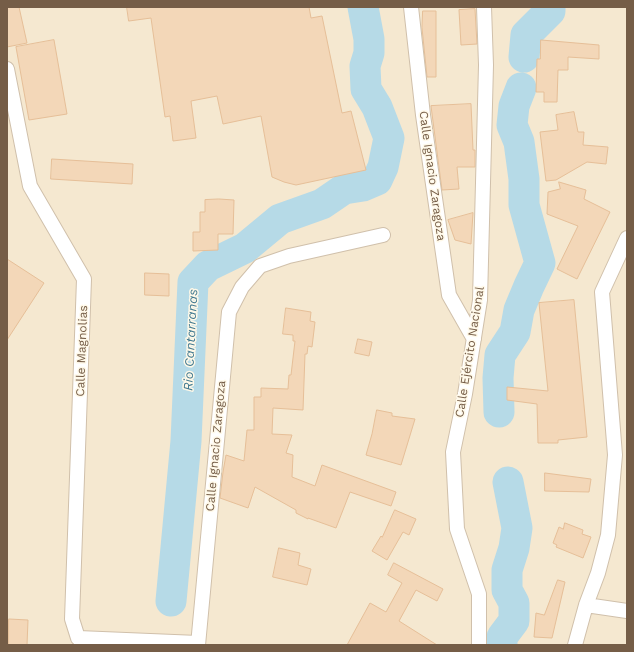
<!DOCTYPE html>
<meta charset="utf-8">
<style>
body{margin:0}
#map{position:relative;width:634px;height:652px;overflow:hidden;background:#fdf5e2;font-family:"Work Sans",sans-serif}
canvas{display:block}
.frame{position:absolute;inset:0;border:8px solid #755d47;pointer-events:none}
</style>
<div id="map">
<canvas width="634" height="652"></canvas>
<div class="frame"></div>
</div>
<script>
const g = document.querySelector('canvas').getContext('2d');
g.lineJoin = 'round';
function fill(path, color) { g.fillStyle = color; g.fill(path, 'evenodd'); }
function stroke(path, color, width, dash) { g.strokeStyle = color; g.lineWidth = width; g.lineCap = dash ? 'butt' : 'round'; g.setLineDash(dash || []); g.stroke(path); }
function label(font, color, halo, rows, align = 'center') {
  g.font = font + ' "Work Sans",sans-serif'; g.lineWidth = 3; g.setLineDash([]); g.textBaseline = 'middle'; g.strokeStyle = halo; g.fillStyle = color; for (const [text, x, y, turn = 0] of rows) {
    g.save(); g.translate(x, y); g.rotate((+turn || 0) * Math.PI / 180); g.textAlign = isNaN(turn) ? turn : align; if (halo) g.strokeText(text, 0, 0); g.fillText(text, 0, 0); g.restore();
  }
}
fill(new Path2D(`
 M 7,7 L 627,7 L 627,645 L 7,645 Z`), '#f5e8d0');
stroke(new Path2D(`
 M 524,57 L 526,35 L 550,11 L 550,7
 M 499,412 L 498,378 L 500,355 L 515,332 L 519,310 L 529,286 L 540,263 L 524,205 L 524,179 L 519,142 L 512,125 L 514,106 L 521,88
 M 171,601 L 186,441 L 193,282 L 208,266 L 245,248 L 280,219 L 322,204 L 344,189 L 363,186 L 377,180 L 383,167 L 389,138 L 377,107 L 366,89 L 365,66 L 369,53 L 369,39 L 363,7
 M 502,645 L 502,637 L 514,621 L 514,603 L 507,590 L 507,570 L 514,548 L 517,528 L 508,482`), '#b6dae7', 31);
const building = new Path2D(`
 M 7,7 L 19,7 L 27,43 L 7,47 Z
 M 127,7 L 309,7 L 311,18 L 322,16 L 342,113 L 351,111 L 366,170 L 296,185 L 284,182 L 272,177 L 261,116 L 223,124 L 217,96 L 191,101 L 196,138 L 173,141 L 170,116 L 165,117 L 151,18 L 129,21 Z
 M 475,9 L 477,44 L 461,45 L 459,10 Z
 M 423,11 L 436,11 L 436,77 L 427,77 L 422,28 Z
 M 54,40 L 67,114 L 29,120 L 16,47 Z
 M 541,40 L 599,45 L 599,59 L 568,57 L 568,70 L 558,70 L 557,102 L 544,102 L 544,92 L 536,92 L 537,59 L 540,59 Z
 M 471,104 L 473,150 L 475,150 L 475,167 L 457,167 L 459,189 L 442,190 L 431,106 Z
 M 574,112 L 578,132 L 584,132 L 583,145 L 608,147 L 606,164 L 587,162 L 556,180 L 546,181 L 540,132 L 558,130 L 556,115 Z
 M 52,159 L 133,164 L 132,184 L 51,179 Z
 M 559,182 L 586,190 L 584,199 L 610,212 L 577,279 L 557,269 L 578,226 L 547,214 L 548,192 L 560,189 Z
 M 219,199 L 234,200 L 233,234 L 218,234 L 218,250 L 193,251 L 193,232 L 200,232 L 200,212 L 205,212 L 205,200 Z
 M 473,213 L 471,244 L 455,240 L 448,220 Z
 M 7,259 L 44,283 L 7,340 Z
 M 145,273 L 169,274 L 169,296 L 145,295 Z
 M 574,300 L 587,437 L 558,440 L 558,443 L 538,443 L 537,404 L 507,400 L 507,387 L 548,391 L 539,303 Z
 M 286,308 L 311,312 L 310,321 L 315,322 L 312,347 L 308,346 L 307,354 L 305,354 L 303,410 L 273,408 L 272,434 L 292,435 L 286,453 L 293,455 L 292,477 L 315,486 L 322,465 L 396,492 L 391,506 L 350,492 L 336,528 L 308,518 L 308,519 L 296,513 L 296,510 L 255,487 L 248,508 L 220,498 L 223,472 L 226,455 L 244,461 L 247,430 L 254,430 L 254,397 L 261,397 L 261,388 L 288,389 L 289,375 L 291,375 L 295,341 L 293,341 L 293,335 L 283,334 Z
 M 358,339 L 372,342 L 369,356 L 355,353 Z
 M 377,410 L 392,413 L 392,416 L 415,419 L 401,465 L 366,455 L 372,434 Z
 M 545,473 L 591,479 L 589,492 L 545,491 Z
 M 395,510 L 416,519 L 409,535 L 403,532 L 387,560 L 372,551 L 381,536 L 382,537 Z
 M 565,523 L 583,530 L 582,534 L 591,537 L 583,558 L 556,547 L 557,545 L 553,543 L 559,527 L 563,529 Z
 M 279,548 L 300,553 L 298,565 L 311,569 L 307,585 L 273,577 Z
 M 394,563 L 443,589 L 437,601 L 416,590 L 399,621 L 437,645 L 347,645 L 370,603 L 386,612 L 402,583 L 388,575 Z
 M 558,580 L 565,582 L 552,638 L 534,637 L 536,613 L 544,615 Z
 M 9,619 L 28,620 L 27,645 L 9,645 Z`);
fill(building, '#f3d7b8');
stroke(building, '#e6bf98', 1);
const minor = new Path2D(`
 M 411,7 L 423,115 L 449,295 L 474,339
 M 7,69 L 30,186 L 84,279 L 72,619 L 78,638 L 86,645
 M 586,605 L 627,611
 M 78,638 L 198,643
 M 198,645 L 229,312 L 242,287 L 260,266 L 289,256 L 383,235
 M 479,645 L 479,594 L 457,529 L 453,452 L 465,394 L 480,300 L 486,65 L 484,7
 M 575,645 L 586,605 L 598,573 L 608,535 L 615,455 L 602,292 L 627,238`);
stroke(minor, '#d0c0ab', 16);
stroke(minor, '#fff', 14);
label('12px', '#755d47', '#fff9e9', [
 ["Calle Ignacio Zaragoza",432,176,82],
 ["Calle Magnolias",82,351,-88],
 ["Calle Ejército Nacional",470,352,-81],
 ["Calle Ignacio Zaragoza",216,446,-85]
]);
label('italic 13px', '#437a91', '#fff9e9', [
 ["Rio Cantarranas",191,340,-87]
]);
</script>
